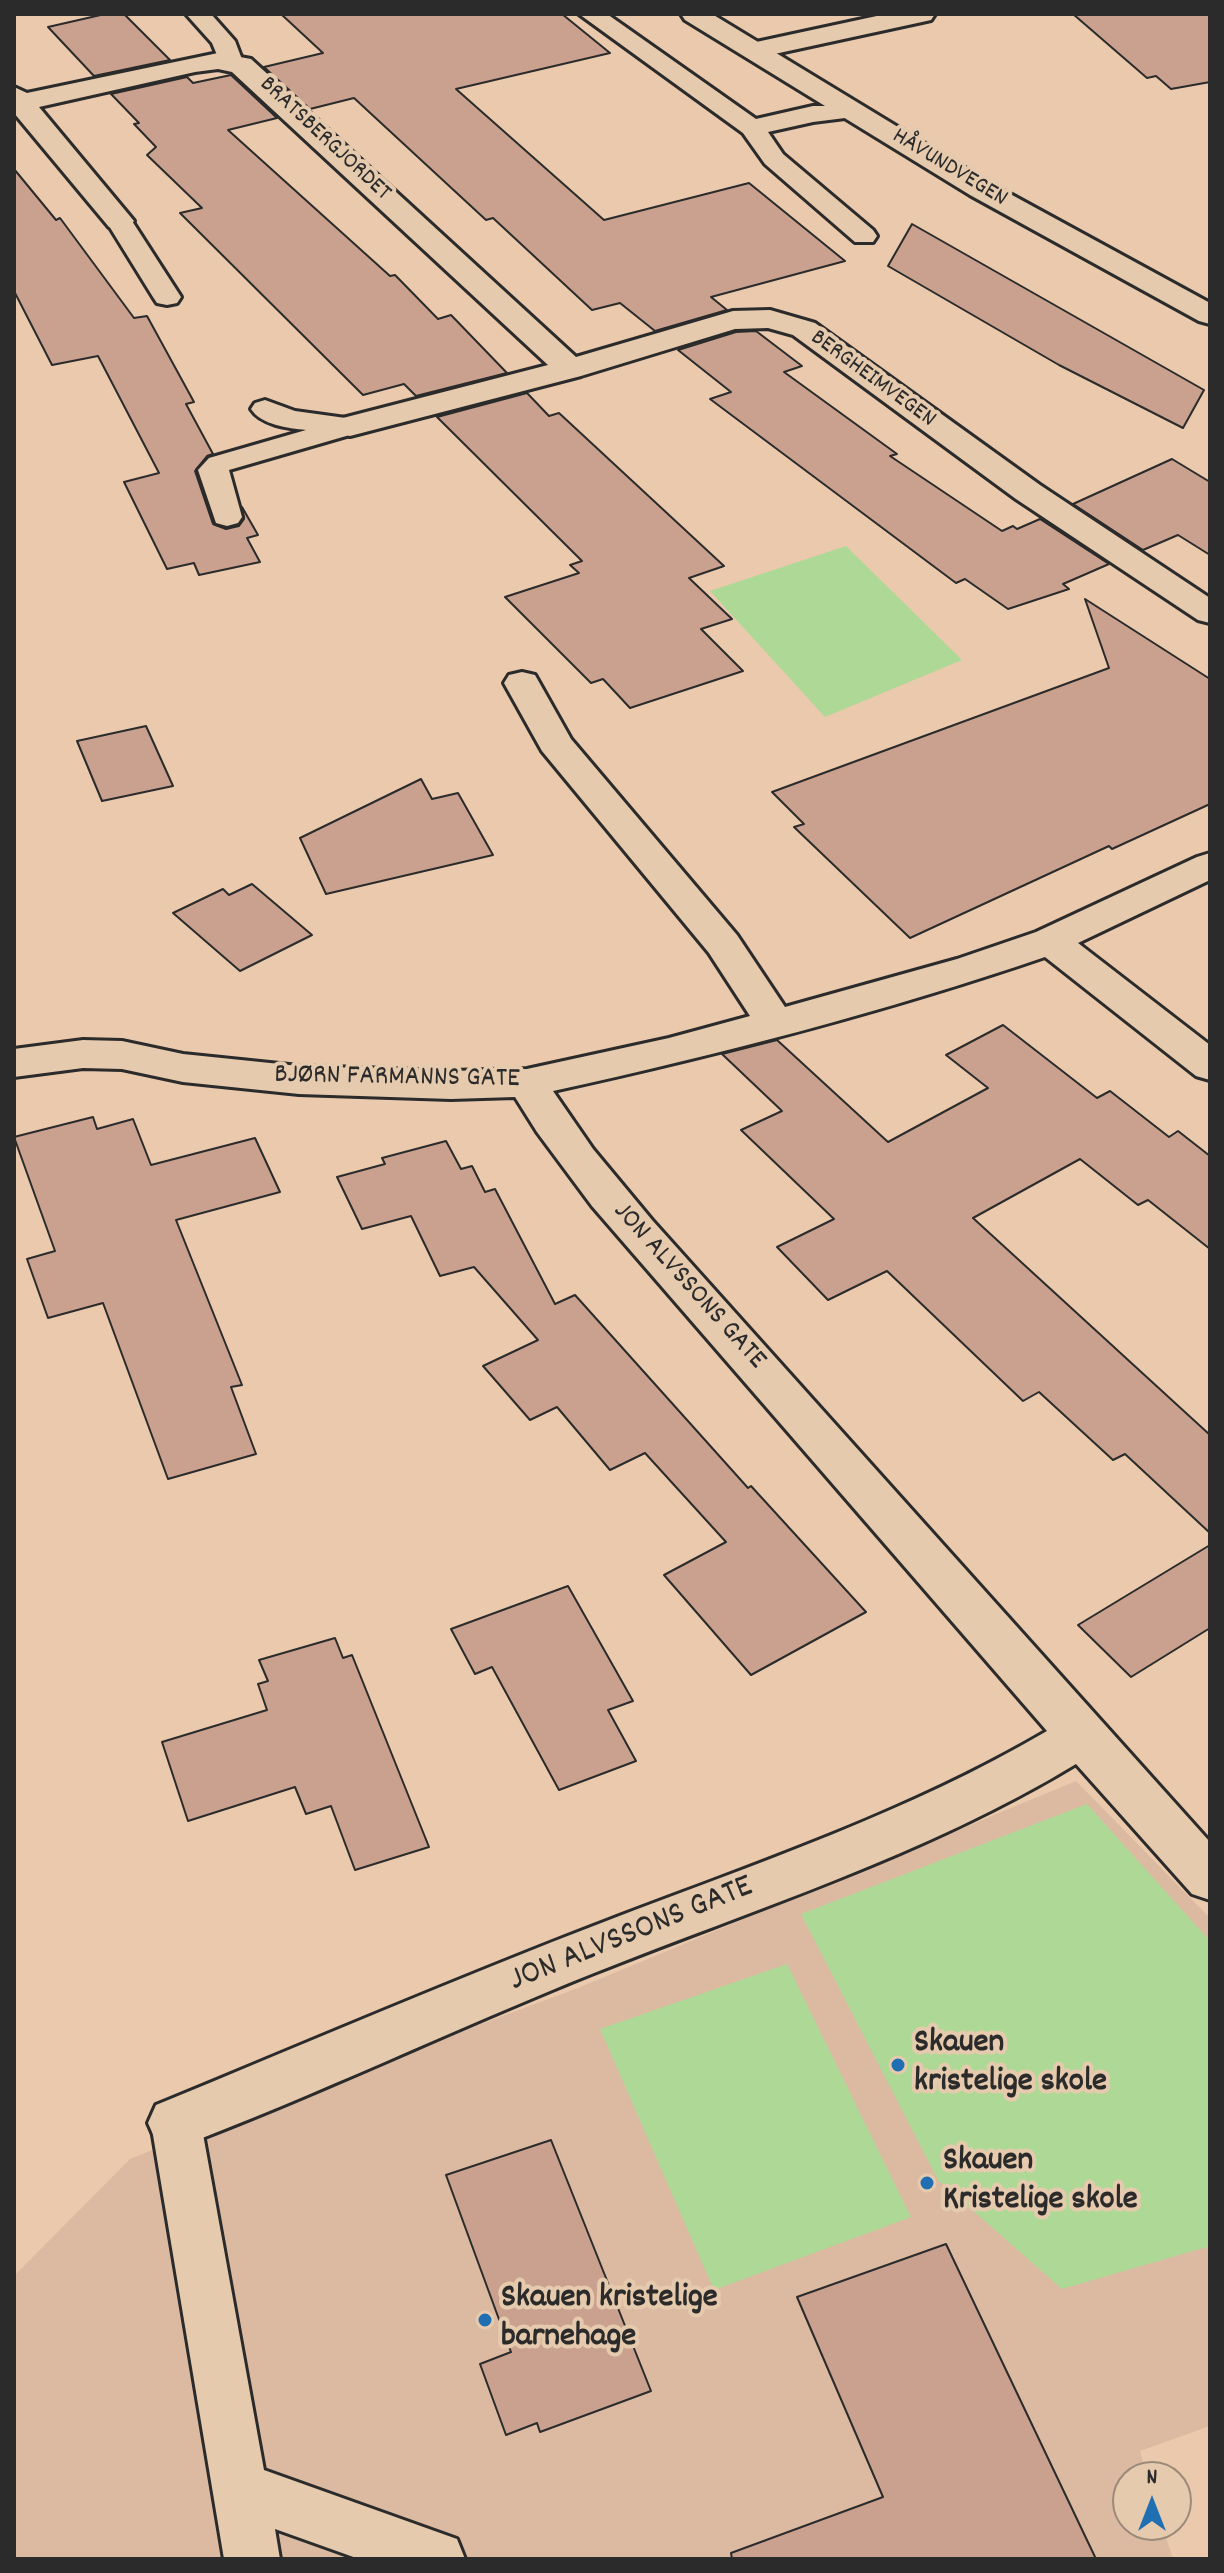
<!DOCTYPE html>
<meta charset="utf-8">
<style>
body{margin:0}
#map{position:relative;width:1224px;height:2573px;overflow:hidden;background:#eac9ad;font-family:Dekko,sans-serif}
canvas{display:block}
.frame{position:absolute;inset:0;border:16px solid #2b2b2b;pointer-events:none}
.north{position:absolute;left:1112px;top:2461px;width:80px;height:80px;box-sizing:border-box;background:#e6caad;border:2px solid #9b8a79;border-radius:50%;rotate:0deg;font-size:22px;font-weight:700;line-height:32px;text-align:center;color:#2b2b2b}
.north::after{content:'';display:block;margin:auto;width:28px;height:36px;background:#1f6fb2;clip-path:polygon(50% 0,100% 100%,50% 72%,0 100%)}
</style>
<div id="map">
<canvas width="1224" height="2573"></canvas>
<div class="frame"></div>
<div class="north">N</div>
</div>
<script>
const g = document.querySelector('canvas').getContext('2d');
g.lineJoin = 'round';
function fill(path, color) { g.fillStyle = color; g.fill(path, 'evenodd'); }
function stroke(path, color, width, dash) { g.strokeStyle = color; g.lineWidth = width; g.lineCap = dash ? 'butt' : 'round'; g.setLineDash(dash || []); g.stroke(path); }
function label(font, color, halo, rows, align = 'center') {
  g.font = font + ' Dekko,sans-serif'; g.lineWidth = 8; g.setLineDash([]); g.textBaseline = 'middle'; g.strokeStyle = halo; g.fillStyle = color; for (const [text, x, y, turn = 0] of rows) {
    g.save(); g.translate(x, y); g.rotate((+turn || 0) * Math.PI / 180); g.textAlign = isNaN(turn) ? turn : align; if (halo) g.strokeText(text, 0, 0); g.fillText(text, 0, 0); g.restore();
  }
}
fill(new Path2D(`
 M 1076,1781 L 1210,1918 L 1210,2426 L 1140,2451 L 1147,2477 L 1128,2477 L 1128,2525 L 1162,2525 L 1173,2559 L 14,2559 L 14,2276 L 130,2159 L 290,2095 L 578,1988 Z`), '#dcbaa2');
fill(new Path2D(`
 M 846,546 L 962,660 L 825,717 L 710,591 Z
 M 1087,1804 L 1210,1941 L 1210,2246 L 1062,2289 L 938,2180 L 801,1914 Z
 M 787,1964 L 911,2217 L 714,2290 L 600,2029 Z`), '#aed895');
const building = new Path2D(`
 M 105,14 L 124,14 L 170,60 L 94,76 L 48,27 Z
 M 281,14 L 562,14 L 610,53 L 456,89 L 604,220 L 749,183 L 845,261 L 711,297 L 727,310 L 655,331 L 620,303 L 592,310 L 493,218 L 486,220 L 354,98 L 310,109 L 264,67 L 323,53 Z
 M 1073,14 L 1210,14 L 1210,82 L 1171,89 L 1156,76 L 1147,78 Z
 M 231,75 L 277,118 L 228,130 L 390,276 L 395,275 L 438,319 L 451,315 L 507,373 L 416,396 L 404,384 L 363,395 L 180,213 L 202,208 L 147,155 L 156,147 L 134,124 L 139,123 L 111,94 L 187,77 L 193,83 Z
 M 14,169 L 56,220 L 60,218 L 134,318 L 147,316 L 194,402 L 186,404 L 213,454 L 207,456 L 195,471 L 213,524 L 226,529 L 239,526 L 244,519 L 242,507 L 258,535 L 247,538 L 260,562 L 199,575 L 194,563 L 167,569 L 124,482 L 159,473 L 98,356 L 52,365 L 14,291 Z
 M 912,224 L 1204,390 L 1183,428 L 1059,365 L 888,266 Z
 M 756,331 L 802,366 L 784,372 L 897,454 L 890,456 L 1002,531 L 1013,526 L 1017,529 L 1040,519 L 1109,564 L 1063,584 L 1069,589 L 1008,609 L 965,579 L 956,583 L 710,399 L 731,392 L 678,350 L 736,332 Z
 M 527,393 L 549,416 L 559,413 L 724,566 L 689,578 L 732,619 L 701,629 L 743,671 L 630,708 L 603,679 L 591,683 L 505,597 L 579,573 L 570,565 L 582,561 L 437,417 Z
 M 1172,459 L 1210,482 L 1210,555 L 1178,535 L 1143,550 L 1073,504 Z
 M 1085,599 L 1210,679 L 1210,804 L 1112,849 L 1109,846 L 910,938 L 794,827 L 804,824 L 772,792 L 1109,668 Z
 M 146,726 L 173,786 L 102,801 L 77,741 Z
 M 421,779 L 432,799 L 458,793 L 493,855 L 326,894 L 300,838 Z
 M 252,884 L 312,935 L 240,971 L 173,913 L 223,889 L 229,895 Z
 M 1003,1025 L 1097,1098 L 1110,1091 L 1169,1137 L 1178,1131 L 1210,1156 L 1210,1249 L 1148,1200 L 1138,1205 L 1080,1159 L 973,1218 L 1210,1435 L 1210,1533 L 1125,1454 L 1113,1460 L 1039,1392 L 1023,1401 L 887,1271 L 828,1300 L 777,1247 L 834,1219 L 741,1130 L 782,1111 L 722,1054 L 777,1040 L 888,1142 L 988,1088 L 946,1055 Z
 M 93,1117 L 97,1129 L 133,1119 L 151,1165 L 255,1138 L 280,1192 L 176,1220 L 242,1385 L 231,1387 L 256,1454 L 168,1479 L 103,1303 L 48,1318 L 27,1259 L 55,1251 L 14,1137 Z
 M 446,1141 L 461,1169 L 472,1166 L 485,1192 L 495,1189 L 555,1304 L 575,1295 L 748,1488 L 751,1486 L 866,1612 L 751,1675 L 664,1575 L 726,1542 L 645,1453 L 610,1470 L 557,1407 L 530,1420 L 483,1366 L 538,1340 L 474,1267 L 440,1276 L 411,1216 L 362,1229 L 337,1177 L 385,1164 L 382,1158 Z
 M 1210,1545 L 1210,1628 L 1131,1677 L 1078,1625 Z
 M 568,1586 L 633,1701 L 608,1710 L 636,1761 L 559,1790 L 492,1667 L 475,1674 L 451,1629 Z
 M 335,1638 L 343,1658 L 352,1655 L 429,1847 L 355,1870 L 331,1806 L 306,1814 L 295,1787 L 188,1821 L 162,1742 L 267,1710 L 258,1684 L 268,1681 L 259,1660 Z
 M 551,2140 L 651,2391 L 540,2432 L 537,2423 L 506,2435 L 480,2364 L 511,2352 L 446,2175 Z
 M 946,2244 L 1096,2559 L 732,2559 L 731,2553 L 883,2497 L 797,2297 Z`);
fill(building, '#c9a18e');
stroke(building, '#2b2b2b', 2);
const service = new Path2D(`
 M 186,14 L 211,14 L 235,41 L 243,62 L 240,67 L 222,67 L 212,43 Z
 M 579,14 L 607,14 L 756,119 L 813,106 L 861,106 L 865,111 L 861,116 L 813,122 L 768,132 L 783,154 L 873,230 L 877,236 L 873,242 L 855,242 L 765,164 L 743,133 Z
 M 119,213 L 128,215 L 132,221 L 181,297 L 177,303 L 167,305 L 157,303 L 153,297 L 106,221 L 110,215 Z
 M 265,400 L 295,411 L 360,420 L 365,426 L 360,432 L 229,470 L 242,517 L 238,523 L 227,526 L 216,523 L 198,470 L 209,458 L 306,430 C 288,428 261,425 251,409 L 255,403 Z
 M 176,2100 L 194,2107 L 201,2123 L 264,2470 L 457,2539 L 465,2559 L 359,2559 L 275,2529 L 280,2559 L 224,2559 L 151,2123 L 158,2107 Z`);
const minor = new Path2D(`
 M 886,14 L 935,14 L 931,20 L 922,22 L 756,58 L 747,56 L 743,50 L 747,44 Z
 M 218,53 L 251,59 L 576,357 L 733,311 L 770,310 L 815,323 L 1040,485 L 1210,598 L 1210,623 L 1198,620 L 1016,499 L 793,335 L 768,328 L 735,329 L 581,376 L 350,436 L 339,433 L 334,426 L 339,419 L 548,365 L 232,72 L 218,69 L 195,72 L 39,107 L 134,221 L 129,227 L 119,230 L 109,227 L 14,113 L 14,87 L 27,93 Z
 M 522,672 L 535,675 L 571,739 L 737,935 L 785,1007 L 957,959 L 1036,932 L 1197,857 L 1210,853 L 1210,880 L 1078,943 L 1210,1045 L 1210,1080 L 1196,1076 L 1045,957 C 884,1012 718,1055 553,1091 L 593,1149 L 652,1220 L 1210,1842 L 1210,1900 L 1192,1894 L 1076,1764 C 926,1855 757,1908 594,1973 C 454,2029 317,2095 176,2148 L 156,2141 L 148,2123 L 156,2105 C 307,2043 457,1978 609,1920 C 758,1863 909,1812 1047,1731 L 592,1206 L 537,1132 L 515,1097 L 451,1099 L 299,1094 L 183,1082 L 122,1069 L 83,1068 L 14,1077 L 14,1049 L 83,1040 L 122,1041 L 183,1054 L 299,1066 L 451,1071 L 527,1069 L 669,1038 L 750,1016 L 709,953 L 542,751 L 504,683 L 509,675 Z`);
const secondary = new Path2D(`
 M 681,14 L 712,14 L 990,183 L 1210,303 L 1210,324 L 1199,321 L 970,195 L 685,20 Z`);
stroke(service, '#2b2b2b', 6);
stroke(minor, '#2b2b2b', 6);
stroke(secondary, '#2b2b2b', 6);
fill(service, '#e6caad');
fill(minor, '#e6caad');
fill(secondary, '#e6caad');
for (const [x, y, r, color] of [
 [898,2065,8,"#1f6fb2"],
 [927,2183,8,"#1f6fb2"],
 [485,2320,8,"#1f6fb2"]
]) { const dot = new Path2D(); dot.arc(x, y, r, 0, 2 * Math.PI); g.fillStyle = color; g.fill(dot); stroke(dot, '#e6caad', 3); }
label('24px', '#2b2b2b', '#e6caad', [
 ["BRATSBERGJORDET",324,140,43],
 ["HÅVUNDVEGEN",949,169,31],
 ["BERGHEIMVEGEN",872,380,36]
]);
label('28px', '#2b2b2b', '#e6caad', [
 ["BJØRN FARMANNS GATE",397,1079,1],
 ["JON ALVSSONS GATE",688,1287,48]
]);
label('34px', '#2b2b2b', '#e6caad', [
 ["JON ALVSSONS GATE",632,1936,-22]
]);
label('bold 34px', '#2b2b2b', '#e6caad', [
 ["Skauen",914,2045],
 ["kristelige skole",914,2084],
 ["Skauen",943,2163],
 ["Kristelige skole",943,2202],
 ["Skauen kristelige",501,2300],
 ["barnehage",501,2339]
], 'left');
</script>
